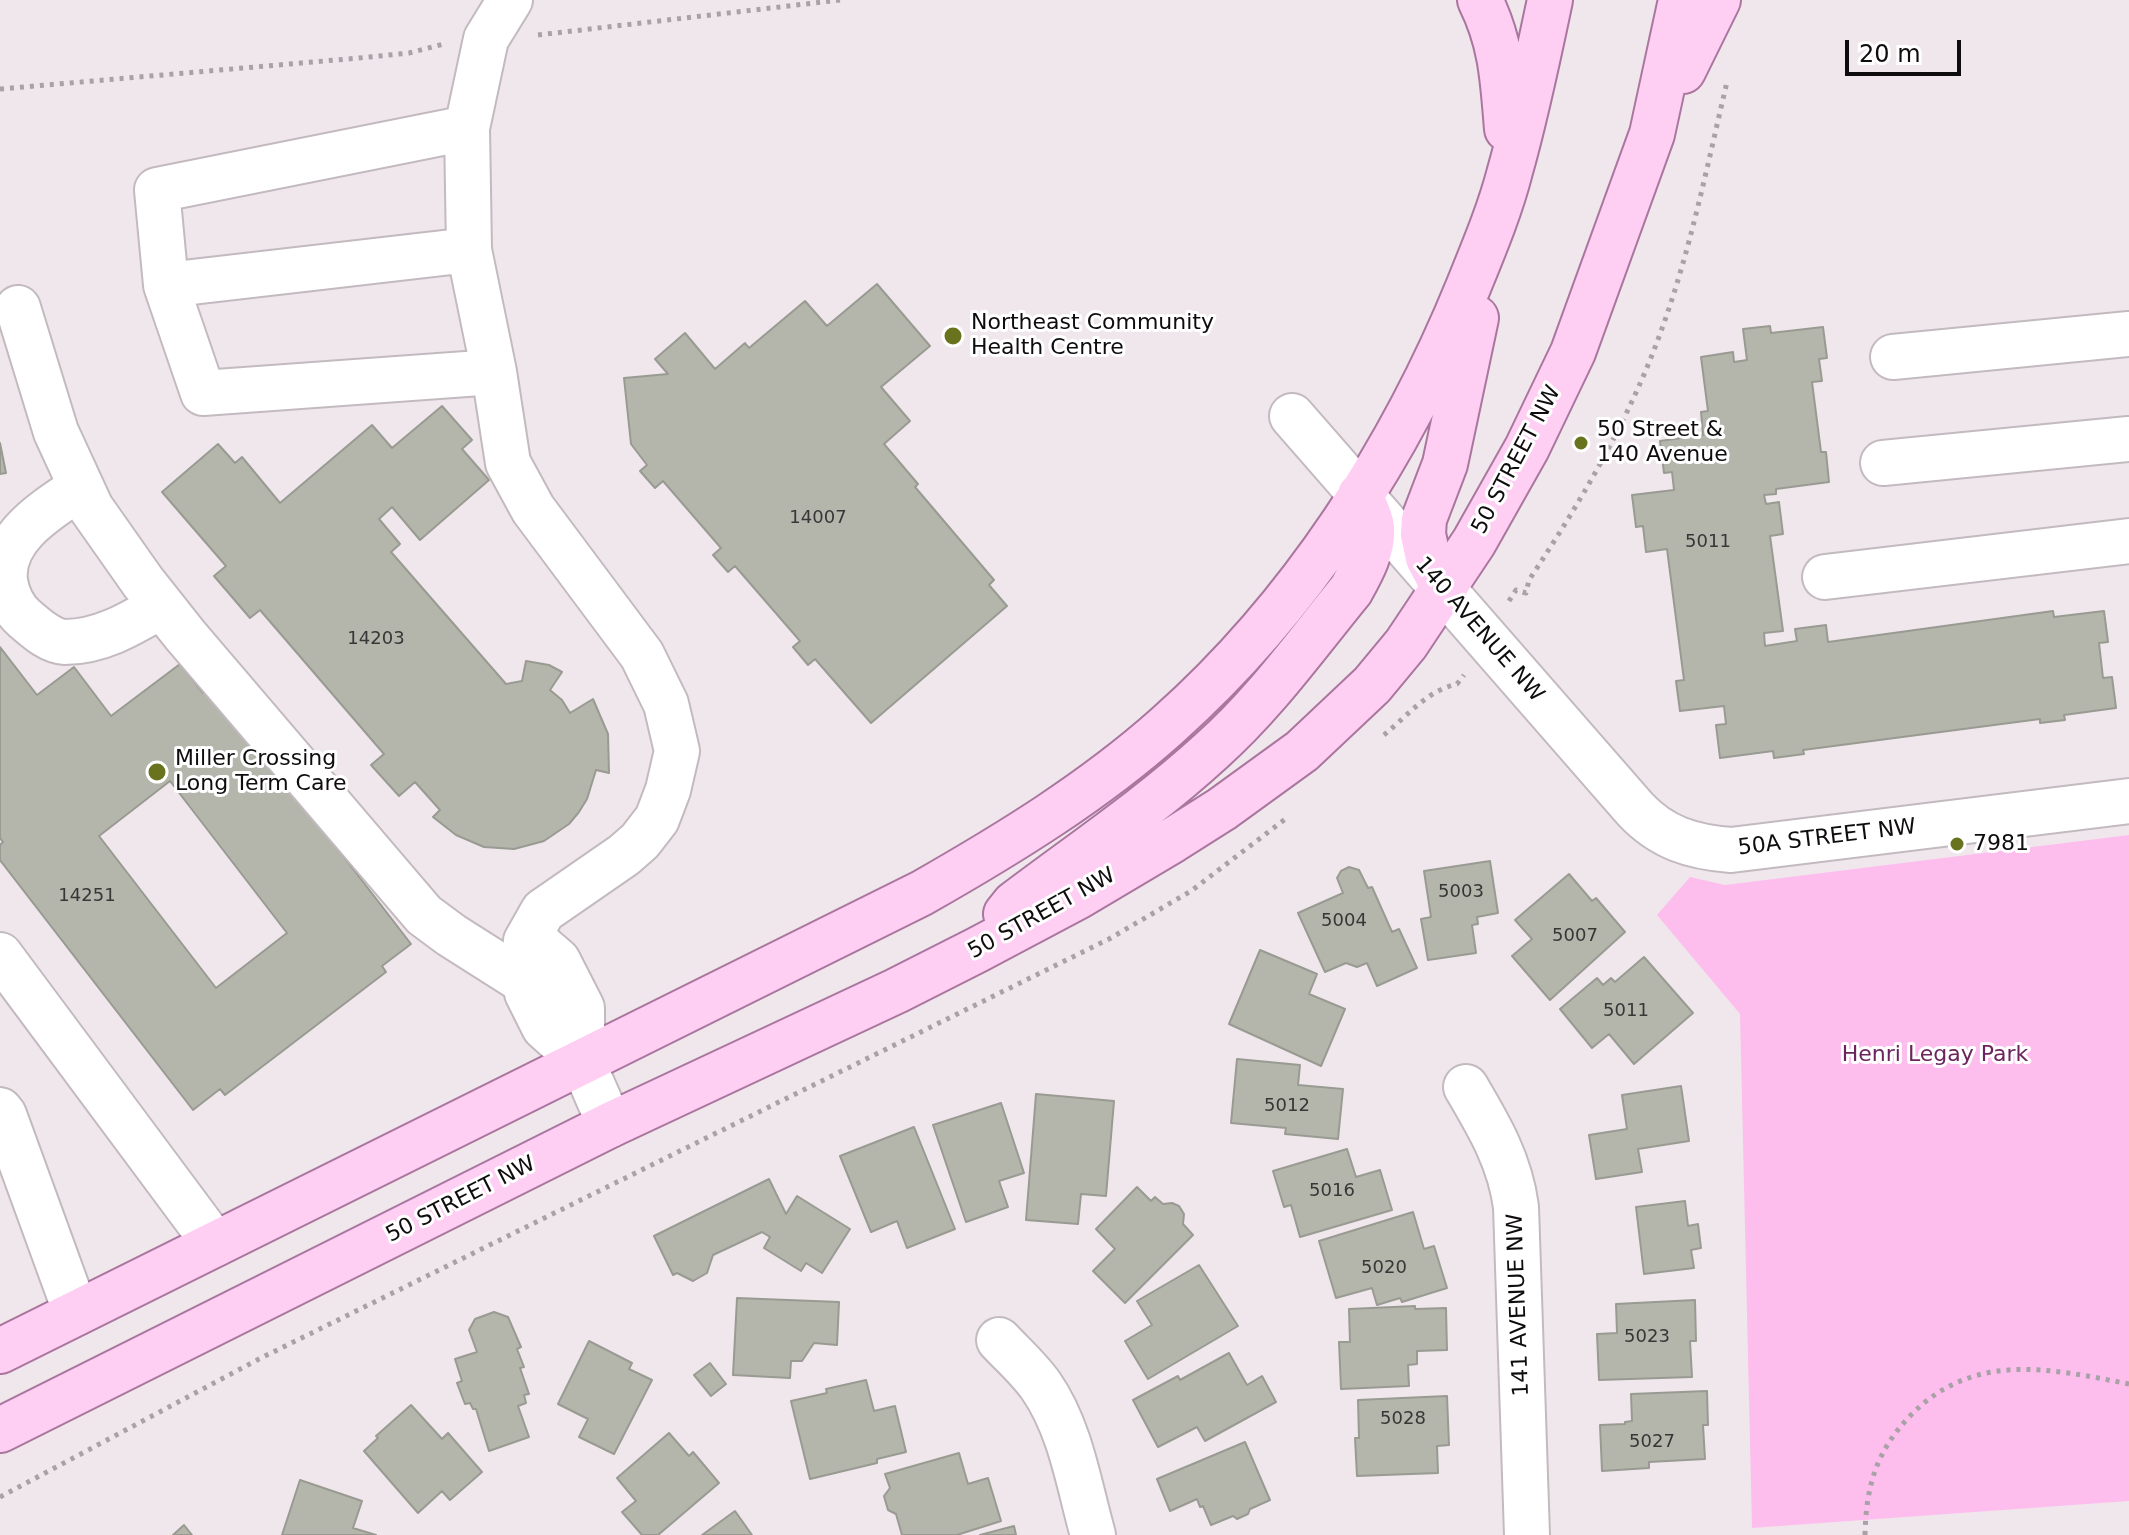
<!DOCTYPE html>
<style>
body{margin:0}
#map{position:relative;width:2129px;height:1535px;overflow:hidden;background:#f0e7ed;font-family:"DejaVu Sans",sans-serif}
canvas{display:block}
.scale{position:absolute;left:1845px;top:40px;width:116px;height:36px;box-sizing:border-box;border:4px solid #0f0c0e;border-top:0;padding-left:10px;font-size:24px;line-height:28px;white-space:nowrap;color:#0f0c0e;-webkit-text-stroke:6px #fff;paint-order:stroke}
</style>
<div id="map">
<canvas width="2129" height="1535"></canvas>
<div class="scale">20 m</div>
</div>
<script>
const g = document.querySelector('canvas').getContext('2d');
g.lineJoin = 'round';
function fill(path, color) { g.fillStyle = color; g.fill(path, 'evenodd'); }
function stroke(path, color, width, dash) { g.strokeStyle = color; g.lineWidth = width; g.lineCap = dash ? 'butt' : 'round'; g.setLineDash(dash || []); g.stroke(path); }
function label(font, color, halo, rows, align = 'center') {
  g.font = font + ' "DejaVu Sans",sans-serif'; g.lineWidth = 6; g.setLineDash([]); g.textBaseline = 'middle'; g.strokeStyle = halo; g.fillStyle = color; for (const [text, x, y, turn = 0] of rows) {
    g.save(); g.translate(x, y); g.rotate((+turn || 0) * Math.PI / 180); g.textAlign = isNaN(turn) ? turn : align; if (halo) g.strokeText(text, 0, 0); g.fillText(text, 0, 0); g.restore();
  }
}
fill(new Path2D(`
 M 2129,835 L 2129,1501 L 1752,1528 L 1740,1014 L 1657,915 L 1690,877 L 1725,885 Z`), '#fdbeed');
const building = new Path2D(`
 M 877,284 L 930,346 L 881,387 L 910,421 L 884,444 L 918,484 L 915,487 L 994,580 L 989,585 L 1007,606 L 871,723 L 815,659 L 808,665 L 793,647 L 800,641 L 735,566 L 728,572 L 713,555 L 721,548 L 663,481 L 655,488 L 640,471 L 647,465 L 631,444 L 624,378 L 668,374 L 655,359 L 685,333 L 715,369 L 745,343 L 749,348 L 805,301 L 827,326 Z
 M 1770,326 L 1771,333 L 1823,327 L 1827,358 L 1819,359 L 1822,381 L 1812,382 L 1821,452 L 1826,452 L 1829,482 L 1776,489 L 1776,494 L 1764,495 L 1766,504 L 1779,502 L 1783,534 L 1770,536 L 1783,631 L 1764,633 L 1765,646 L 1797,641 L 1795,629 L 1826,625 L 1828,642 L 2053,611 L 2054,617 L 2104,611 L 2108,642 L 2099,643 L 2103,678 L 2112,677 L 2116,708 L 2064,715 L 2065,720 L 2040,723 L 2040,719 L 1803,750 L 1804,754 L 1774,758 L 1773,751 L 1720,758 L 1716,725 L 1726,724 L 1724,706 L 1680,711 L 1676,681 L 1684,680 L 1667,549 L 1646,552 L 1643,526 L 1636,527 L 1632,495 L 1674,490 L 1672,472 L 1664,473 L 1660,441 L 1703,435 L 1701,412 L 1708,411 L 1701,357 L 1733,352 L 1734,362 L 1747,360 L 1743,329 Z
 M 442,406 L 472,440 L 462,449 L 489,480 L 420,540 L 392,507 L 379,519 L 400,544 L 391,552 L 506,684 L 522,681 L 526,661 L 549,665 L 562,672 L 550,690 L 562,700 L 570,713 L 593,699 L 608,734 L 609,773 L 596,770 L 587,799 L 579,812 L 569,824 L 544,841 L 514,849 L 484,847 L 456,835 L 433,817 L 440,810 L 415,782 L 399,796 L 371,765 L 384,754 L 260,610 L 250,618 L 214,576 L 226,566 L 162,492 L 218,444 L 235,463 L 242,457 L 280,503 L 372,425 L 392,448 Z
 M 0,443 L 6,473 L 0,474 Z
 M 0,647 L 37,695 L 74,667 L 111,716 L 180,664 L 203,693 L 212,686 L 411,944 L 382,966 L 386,972 L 225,1095 L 220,1089 L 193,1110 L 0,860 L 0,845 L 3,842 L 0,838 ZM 170,781 L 287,933 L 216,988 L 99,836 Z
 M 1490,861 L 1498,913 L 1477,917 L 1478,924 L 1472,925 L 1476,953 L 1428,960 L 1421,919 L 1431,917 L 1424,871 Z
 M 1349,867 L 1359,870 L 1368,888 L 1372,887 L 1392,932 L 1399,929 L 1417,968 L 1377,986 L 1367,963 L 1357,967 L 1346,963 L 1325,972 L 1298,913 L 1343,893 L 1337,878 L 1341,871 Z
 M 1569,874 L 1592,901 L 1596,898 L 1625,932 L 1550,1000 L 1512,956 L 1532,939 L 1515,920 Z
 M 1260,950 L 1317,974 L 1309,994 L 1345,1009 L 1321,1066 L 1229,1024 Z
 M 1644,957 L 1693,1013 L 1634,1064 L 1609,1034 L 1592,1048 L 1560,1009 L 1597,978 L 1603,985 L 1611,978 L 1615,982 Z
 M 1237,1059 L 1300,1065 L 1298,1085 L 1343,1089 L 1338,1139 L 1285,1134 L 1286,1128 L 1231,1123 Z
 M 1681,1086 L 1689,1141 L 1638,1149 L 1642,1172 L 1596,1179 L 1589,1135 L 1627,1129 L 1622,1095 Z
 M 1036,1094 L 1114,1101 L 1106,1196 L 1081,1194 L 1078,1224 L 1026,1220 Z
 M 1001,1103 L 1024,1173 L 999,1181 L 1008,1207 L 966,1222 L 933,1125 Z
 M 914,1127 L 955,1229 L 907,1248 L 897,1221 L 871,1232 L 840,1156 Z
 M 1347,1149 L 1356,1177 L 1380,1170 L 1392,1210 L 1300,1237 L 1291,1205 L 1284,1207 L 1273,1171 Z
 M 769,1179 L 786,1214 L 797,1196 L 850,1229 L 822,1273 L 806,1263 L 801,1271 L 764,1248 L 770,1237 L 762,1232 L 713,1255 L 707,1273 L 693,1281 L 677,1273 L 673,1275 L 654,1236 Z
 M 1137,1187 L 1151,1201 L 1155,1197 L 1163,1204 L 1172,1203 L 1179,1206 L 1184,1214 L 1183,1224 L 1193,1235 L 1125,1303 L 1093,1271 L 1115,1249 L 1096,1229 Z
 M 1685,1201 L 1688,1226 L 1698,1224 L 1701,1248 L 1691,1250 L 1694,1268 L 1644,1274 L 1636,1207 Z
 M 1413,1212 L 1424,1249 L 1434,1246 L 1447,1288 L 1402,1302 L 1400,1298 L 1377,1305 L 1372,1288 L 1336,1298 L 1319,1241 Z
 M 1199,1265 L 1238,1326 L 1148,1379 L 1125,1341 L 1152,1325 L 1137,1301 Z
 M 737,1298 L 839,1302 L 837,1345 L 814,1343 L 802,1361 L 791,1361 L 790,1378 L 733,1375 Z
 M 1695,1300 L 1696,1341 L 1690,1341 L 1692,1377 L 1599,1380 L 1597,1334 L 1617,1333 L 1616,1304 Z
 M 1415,1306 L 1415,1309 L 1446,1308 L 1447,1350 L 1417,1351 L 1417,1364 L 1408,1365 L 1409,1386 L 1341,1389 L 1339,1342 L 1350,1342 L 1349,1309 Z
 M 494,1312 L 508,1317 L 521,1347 L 517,1349 L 524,1367 L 520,1368 L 529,1394 L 524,1395 L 526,1403 L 518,1406 L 529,1437 L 489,1451 L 476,1409 L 473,1409 L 470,1403 L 465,1404 L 457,1383 L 462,1381 L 455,1359 L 477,1352 L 469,1330 L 475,1319 Z
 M 589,1341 L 632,1363 L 629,1369 L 652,1380 L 614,1454 L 579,1437 L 588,1419 L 558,1404 Z
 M 1229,1353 L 1247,1385 L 1262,1376 L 1276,1402 L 1205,1441 L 1197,1427 L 1158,1447 L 1133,1400 L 1178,1376 L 1180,1380 Z
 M 710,1363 L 726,1384 L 711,1396 L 694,1375 Z
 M 866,1380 L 874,1411 L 895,1406 L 906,1452 L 877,1459 L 877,1463 L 810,1479 L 791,1401 L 827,1393 L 826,1389 Z
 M 1707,1391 L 1708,1425 L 1703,1425 L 1705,1459 L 1649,1462 L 1649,1468 L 1602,1471 L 1600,1425 L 1625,1424 L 1625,1422 L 1632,1421 L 1631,1394 Z
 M 1447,1396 L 1449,1445 L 1437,1446 L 1438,1473 L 1357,1476 L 1355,1438 L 1359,1438 L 1358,1400 Z
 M 411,1405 L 442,1439 L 448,1433 L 482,1472 L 450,1500 L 442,1491 L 418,1513 L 364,1451 L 378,1438 L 376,1436 Z
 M 669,1433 L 689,1456 L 693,1452 L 719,1483 L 658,1535 L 642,1535 L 622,1512 L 636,1501 L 617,1478 Z
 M 1245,1442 L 1270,1500 L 1250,1509 L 1248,1514 L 1237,1519 L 1233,1516 L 1211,1525 L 1203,1506 L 1200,1507 L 1197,1499 L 1170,1511 L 1157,1479 Z
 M 959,1453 L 968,1484 L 988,1478 L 1001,1521 L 957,1535 L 902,1535 L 896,1514 L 888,1510 L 884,1496 L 890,1488 L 885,1474 Z
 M 300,1480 L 362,1501 L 353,1528 L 376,1535 L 282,1535 Z
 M 735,1511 L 752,1535 L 702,1535 Z
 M 184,1525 L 192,1535 L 173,1535 Z
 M 1014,1526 L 1016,1535 L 980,1535 Z`);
fill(building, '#b4b6ac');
stroke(building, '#999b92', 2);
const minor = new Path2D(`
 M 467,128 L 157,190 L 166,285 L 469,250 L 467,128 L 486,39 L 510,0
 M 166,285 L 203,393 L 494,372 L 469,250
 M 18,308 L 56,432 L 91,508 L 143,582 L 185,635 L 424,915 L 451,935 L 525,982
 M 1893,357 L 2129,334
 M 494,372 L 508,463 L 533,509 L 642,655 L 666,704 L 677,751 L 668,790 L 657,819 L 640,841 L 624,855 L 543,911 L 526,941 L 523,967 L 527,993 L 544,1027 L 582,1061
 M 1292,416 L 1635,809 C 1662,838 1692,847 1731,850 L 2129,801
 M 1883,463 L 2129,439
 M 81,487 C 50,508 0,536 5,581 C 7,594 13,608 24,618 C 36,628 49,641 65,642 C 101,642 132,623 161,606
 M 1825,577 L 2129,541
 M 526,941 L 543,948 L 558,961 L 582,1008 L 582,1061 L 610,1125
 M 0,955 L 215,1244
 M 1466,1087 C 1489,1126 1510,1161 1516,1207 L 1527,1535
 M 0,1110 L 4,1115 L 76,1313
 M 999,1340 C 1013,1355 1029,1369 1041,1386 C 1071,1429 1079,1486 1093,1535`);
const major = new Path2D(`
 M 1480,0 C 1502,44 1503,82 1507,129
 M 1683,71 L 1718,0
 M 1445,590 L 1428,558 L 1423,534 L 1424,519 L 1445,464 L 1476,318
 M 1006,914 L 1014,904 C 1080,854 1150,807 1211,751 C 1264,704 1306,645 1351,590 C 1361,572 1374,549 1372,527 C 1371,517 1364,505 1360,495
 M 0,1351 L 922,893 C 1008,844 1093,792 1167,726 C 1301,607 1402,450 1469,285 C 1484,248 1500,210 1510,171 C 1526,115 1538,57 1550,0
 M 0,1430 L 610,1125 L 896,991 L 977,950 L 1077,897 L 1173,840 L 1222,809 L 1302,751 L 1372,685 L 1406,644 L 1474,542 L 1527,448 L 1573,352 L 1652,134 L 1681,0`);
stroke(minor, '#c3bac0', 48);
stroke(major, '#aa769e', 48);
stroke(new Path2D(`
 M 538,35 L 840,0
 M 0,89 L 359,58 L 409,53 L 444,44
 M 1509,601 L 1516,590 L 1526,593 L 1529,580 C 1580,503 1628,422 1660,334 C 1690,253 1707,166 1727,82
 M 1384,735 C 1407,716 1428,690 1457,684 L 1464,675
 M 0,1497 L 259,1359 L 1109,939 L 1191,891 L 1288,817
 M 1865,1535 C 1866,1487 1876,1452 1909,1417 C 1972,1351 2048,1368 2129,1384`), '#a8a1a6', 5, [4, 6]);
stroke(minor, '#fff', 44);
stroke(major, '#fecff3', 44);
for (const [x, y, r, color] of [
 [953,336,10,"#69731d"],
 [1581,443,8,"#69731d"],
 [157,772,10,"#69731d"],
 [1957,844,8,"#69731d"]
]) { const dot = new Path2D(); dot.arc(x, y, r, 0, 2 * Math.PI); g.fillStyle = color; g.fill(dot); stroke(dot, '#fff', 3); }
label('18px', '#383636', null, [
 ["14007",818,518],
 ["5011",1708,542],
 ["14203",376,639],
 ["5003",1461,892],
 ["14251",87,896],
 ["5004",1344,921],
 ["5007",1575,936],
 ["5011",1626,1011],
 ["5012",1287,1106],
 ["5016",1332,1191],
 ["5020",1384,1268],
 ["5023",1647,1337],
 ["5028",1403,1419],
 ["5027",1652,1442]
]);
label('22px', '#0f0c0e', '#fff', [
 ["Northeast Community",971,323],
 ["Health Centre",971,348],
 ["50 Street &",1597,430],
 ["140 Avenue",1597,455],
 ["Miller Crossing",175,759],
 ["Long Term Care",175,784],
 ["7981",1973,844]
], 'left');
label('22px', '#0f0c0e', '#fff', [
 ["50 STREET NW",1517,460,-62],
 ["140 AVENUE NW",1479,630,49],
 ["50A STREET NW",1827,838,-7],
 ["50 STREET NW",1042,914,-29],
 ["50 STREET NW",461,1200,-27],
 ["141 AVENUE NW",1519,1305,-92]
]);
label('22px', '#6b245e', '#fff', [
 ["Henri Legay Park",1935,1055]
]);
</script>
